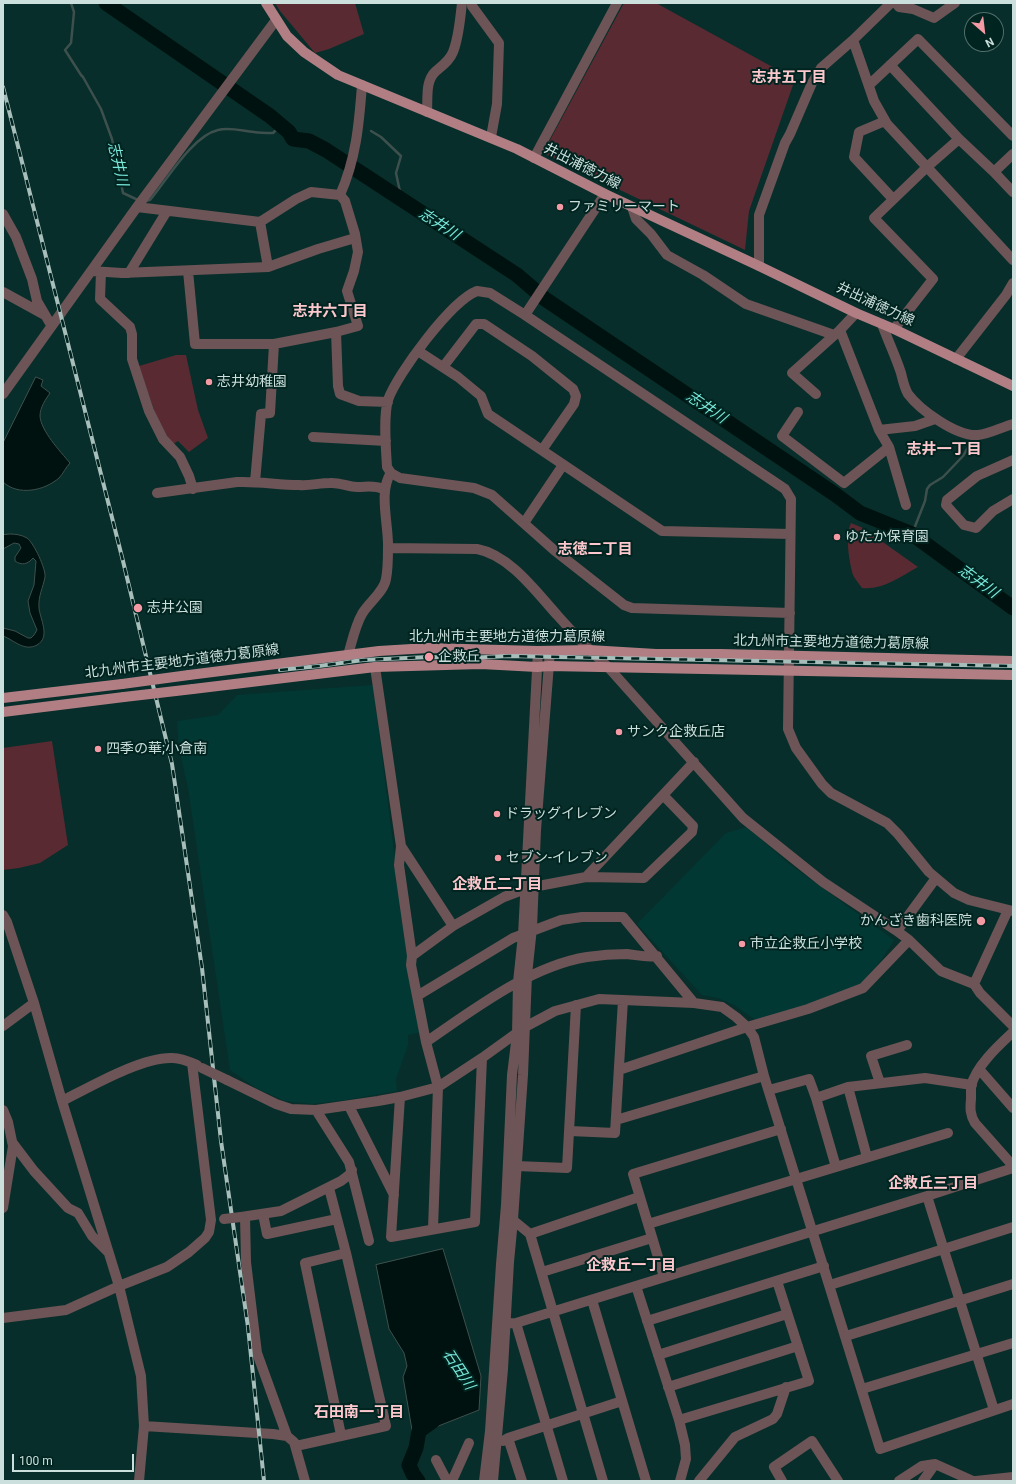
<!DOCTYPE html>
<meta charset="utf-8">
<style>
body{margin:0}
#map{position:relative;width:1016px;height:1484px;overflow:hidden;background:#072e2a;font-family:Roboto,sans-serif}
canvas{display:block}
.frame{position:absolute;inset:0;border:4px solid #cbdfdc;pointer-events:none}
.north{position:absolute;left:964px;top:12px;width:40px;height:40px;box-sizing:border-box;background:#002420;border:1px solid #516f6b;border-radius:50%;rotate:152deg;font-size:11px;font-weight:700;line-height:16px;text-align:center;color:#cbdfdc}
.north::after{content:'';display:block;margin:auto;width:14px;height:18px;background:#f49aa5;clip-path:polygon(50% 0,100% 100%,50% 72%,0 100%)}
.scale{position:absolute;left:12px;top:1454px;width:122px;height:18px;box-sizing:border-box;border:2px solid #cbdfdc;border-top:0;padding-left:5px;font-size:12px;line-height:14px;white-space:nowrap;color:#cbdfdc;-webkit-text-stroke:3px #002420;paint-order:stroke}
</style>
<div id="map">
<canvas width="1016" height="1484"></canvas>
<div class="frame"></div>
<div class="north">N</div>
<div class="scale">100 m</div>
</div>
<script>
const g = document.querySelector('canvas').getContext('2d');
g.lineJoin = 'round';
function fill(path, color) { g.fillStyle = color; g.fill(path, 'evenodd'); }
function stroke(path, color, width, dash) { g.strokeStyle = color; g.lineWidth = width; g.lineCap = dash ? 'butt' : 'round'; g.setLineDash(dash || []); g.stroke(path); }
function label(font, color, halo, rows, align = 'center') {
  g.font = font + ' Roboto,"Noto Sans JP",sans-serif'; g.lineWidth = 4; g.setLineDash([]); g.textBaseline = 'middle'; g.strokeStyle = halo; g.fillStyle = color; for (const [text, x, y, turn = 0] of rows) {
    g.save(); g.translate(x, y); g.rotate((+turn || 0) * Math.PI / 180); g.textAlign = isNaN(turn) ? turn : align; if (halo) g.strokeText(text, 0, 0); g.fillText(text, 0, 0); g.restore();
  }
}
fill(new Path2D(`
 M 373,685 L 407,955 L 420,1032 L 408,1035 L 408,1045 L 396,1079 L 397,1091 L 346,1100 L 313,1104 L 285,1101 L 256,1088 L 230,1070 L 188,788 L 179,749 L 177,721 L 218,715 L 237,695 Z
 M 747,827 L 788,863 L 894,940 L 883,958 L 861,984 L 763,1021 L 754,1019 L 734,1005 L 718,998 L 702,995 L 637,924 L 726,833 Z`), '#023833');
fill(new Path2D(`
 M 275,3 L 355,3 L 364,34 L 329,49 L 315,53 L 280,11 Z
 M 624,3 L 656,3 L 789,76 L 793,85 L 749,211 L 745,250 L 543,153 Z
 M 176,355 L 186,355 L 198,410 L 208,438 L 189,452 L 178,441 L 172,445 L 156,416 L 139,366 Z
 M 851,523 L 863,528 L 918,567 C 900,577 883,590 862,588 C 859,584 855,579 853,575 C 849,561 845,536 851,523 Z
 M 52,741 L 68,845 L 40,863 L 19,868 L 3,870 L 3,748 Z`), '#592a31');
const water = new Path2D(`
 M 36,377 L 43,380 L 41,386 L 50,393 C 46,399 40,407 40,416 C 41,431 60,451 70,463 C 66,467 63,474 59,478 C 44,491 18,496 3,482 L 3,443 Z
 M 10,534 C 16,534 22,535 27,538 C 34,543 46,569 45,577 C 43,588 38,596 39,608 C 40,619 51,637 37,645 C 24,652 14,640 3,636 L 3,628 L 15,631 L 28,638 L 31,638 L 34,635 L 37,630 L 30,613 L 28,601 L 34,585 L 36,561 L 33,558 C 28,564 22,566 15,561 L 15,557 L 21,548 L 19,544 L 14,543 L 3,549 L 3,535 Z
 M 443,1249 L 481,1376 L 479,1410 L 413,1436 L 403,1377 L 407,1366 L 404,1353 L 389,1329 L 376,1265 Z`);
fill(water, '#001210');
stroke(water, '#3d504d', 1);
stroke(new Path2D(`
 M 71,3 L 74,12 L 71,43 L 65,50 L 81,75 L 83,77 L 101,109 L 112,139 L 123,193 L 138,200
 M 371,131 L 381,137 L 401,156 L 396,173 L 402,201
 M 145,201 L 150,200 C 167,180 192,136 218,130 C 230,127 242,131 254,132 C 260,133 267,133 273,133 L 281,125
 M 912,534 L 925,501 L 927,489 L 930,485 L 943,477 L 963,456 L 973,439`), '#3d504d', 2.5);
stroke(new Path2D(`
 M 106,3 L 270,116 L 289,132 L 293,139 L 309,141 L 326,150 L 517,275 L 545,299 L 836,495 L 860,513 L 912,534 L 1013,608
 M 418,1481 L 413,1474 L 409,1465 L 416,1448 L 419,1431 L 433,1421`), '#001210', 15);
stroke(new Path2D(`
 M 472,3 L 472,6 L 499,43 L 497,104 L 491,137
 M 896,3 L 899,7 L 913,9 L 934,18 L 955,3
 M 853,40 L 874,101 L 887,124 L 1013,260
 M 890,65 L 959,139 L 994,172 L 1013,192
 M 869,85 L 918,39 L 1013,136
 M 427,112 C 428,97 425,81 436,71 C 443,65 450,60 453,52 C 459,37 460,19 462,3
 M 885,121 L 859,132 L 854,157 L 893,199
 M 534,158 L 617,3
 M 994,172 L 1013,154
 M 340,195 C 356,159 359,125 362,85
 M 137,207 L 260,222 L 296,199 L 311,192 L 340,195 L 345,201 L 355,234 L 358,252 L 354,271 L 347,291 L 358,326 L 336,332 L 274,344 L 195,344 L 188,271
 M 632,207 L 636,219 L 651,234 L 667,255 L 703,275 L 746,304 L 834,335
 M 3,214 L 16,237 L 32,279 L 37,301 L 51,325
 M 260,222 L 268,267
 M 759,266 L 759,215 L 785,143 L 790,134 L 812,83 L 821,68 L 853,40 L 891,3
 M 91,271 L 122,273 L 268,267 L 318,249 L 355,238
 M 101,272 L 100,299 L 130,327 L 132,334 L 132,359 L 149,411 L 163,439 L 180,457 L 189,476 L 193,489
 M 129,273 L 167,211
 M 3,292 L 43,314
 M 856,313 L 840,330 L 879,430 L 915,426 L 935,419
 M 525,315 L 605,194
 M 882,324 C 888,341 896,357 901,373 C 903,381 904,387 908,394 C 920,410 957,437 978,435 C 989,434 1002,427 1013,424
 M 894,329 L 933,279 L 874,218 L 927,167 L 959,139
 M 336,332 L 338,386 L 340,394 L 359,401 L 388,402
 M 418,351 L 458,377 L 481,396 L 488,414 L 662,531 L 790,534
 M 956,359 L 1006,295 L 1013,283
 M 443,367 L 476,324 L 484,324 L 532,356 L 573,389 L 576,396 L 574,404 L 542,450
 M 3,394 L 137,207 L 276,20
 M 816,394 L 792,373 L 839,331
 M 798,412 L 782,436 L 844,483 L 889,447
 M 879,430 L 889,447 L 906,505
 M 313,437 L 386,441
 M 1013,460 L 977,476 L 947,500 L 946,505 L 964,525 L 976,528 L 993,511 L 1013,499
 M 255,482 L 261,414 L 270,413 L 274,344
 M 157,493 L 237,482 C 258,481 278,485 299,485 C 309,486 319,483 330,483 C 339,482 348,487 357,487 C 368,487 373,485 384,489
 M 524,523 L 563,465
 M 388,548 L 477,549 C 510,555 537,593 558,616 C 574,634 590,651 608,667 L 743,818 L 823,882 L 897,931 L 909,940 L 941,971 L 974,984 L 980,993 L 1013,1026
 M 790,613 L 632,608 L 624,605 L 554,550 L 492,495 L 474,488 L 400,478 L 391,473 L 387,467 C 386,449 383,417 388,400 C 397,374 451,301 477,291 L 490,293 L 525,315 L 785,489 L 791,499 L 788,729 L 796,748 L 822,784 L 831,793 L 887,823 L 898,834 L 929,872 L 954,893 L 969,900 L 1013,911
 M 348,655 C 352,642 355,626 362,614 C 368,603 384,592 386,579 C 388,569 388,558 388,548 C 389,526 378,491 391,473
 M 375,667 L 401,846 L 399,865 L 412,956 L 411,965 L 426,1042 L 438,1087 L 433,1229
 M 401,846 L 453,926
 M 586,877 L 694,762
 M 3,915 L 7,922 L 34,1003 L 62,1101 L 119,1286 L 141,1376 L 144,1426 L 139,1481
 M 897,931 L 936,878
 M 412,956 L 453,926 L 504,897 L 525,889 L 533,887 L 586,877 L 644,878 L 692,832 L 693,826 L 663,795
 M 974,984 L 1008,910
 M 417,996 L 513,938 L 532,931 L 561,920 L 582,917 L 623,917 L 694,1003
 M 3,1026 L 34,1003
 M 1013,1032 C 998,1046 976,1066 971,1086 C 971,1090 971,1095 971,1099 C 970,1108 970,1115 975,1123 L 1013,1166
 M 426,1042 C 473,1010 530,966 587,957 C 600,955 613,954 627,954 C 637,955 647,958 657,956
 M 979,1069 L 1013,1108
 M 619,1070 L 747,1027 L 808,1009 L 863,988 L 909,940
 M 227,1080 L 276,1104 L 291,1109 L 316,1110 L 378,1101 L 400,1097 L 438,1087 L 482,1058 L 525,1027 L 555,1011 L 599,999 L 694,1003 L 722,1007 L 736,1017 L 747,1027 L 754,1037 L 764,1076 L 880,1449 L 1013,1404
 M 880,1083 L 871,1056 L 907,1045
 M 848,1087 L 867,1157
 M 769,1090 L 809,1079 L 816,1098
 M 400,1097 L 391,1237 L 475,1222 L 482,1058
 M 62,1101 C 90,1087 143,1056 173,1058 C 181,1058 190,1062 197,1065
 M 349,1106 L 394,1195
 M 3,1110 L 8,1122 L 13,1146 L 3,1208
 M 316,1110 L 349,1162 L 369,1241
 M 616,1120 L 764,1076
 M 570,1131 L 615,1133 L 623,1000
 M 12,1142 L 34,1171 L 68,1208 L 78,1213 L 92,1236 L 108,1252
 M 516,1166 L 567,1168 L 576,1005
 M 836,1167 L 816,1098 L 848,1087 L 925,1078 L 972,1085
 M 927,1196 L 994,1410
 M 263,1214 L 267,1234 L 337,1219
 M 241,1217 L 281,1211 L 341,1181 L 349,1175 L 352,1170
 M 245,1217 L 246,1262 L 257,1353 L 287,1436
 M 513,1220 L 530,1234 L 603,1481
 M 648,1224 L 948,1133
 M 530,1234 L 639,1197
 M 542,1272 L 652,1238
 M 664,1277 L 633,1174 L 781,1129
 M 830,1285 L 1013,1227
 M 636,1286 L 679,1420 L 685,1445 L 686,1459 L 680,1481
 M 592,1300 L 646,1481
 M 3,1318 L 66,1310 L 119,1286 L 167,1267 L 189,1252 L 205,1238 L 209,1232 L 211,1220 L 192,1063
 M 647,1321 L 824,1266
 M 516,1323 L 563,1481
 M 500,1324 L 516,1323 L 927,1196 L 1013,1168
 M 846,1336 L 1013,1284
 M 658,1355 L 787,1314
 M 668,1387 L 798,1346
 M 862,1389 L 1013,1343
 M 679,1420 L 809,1381 L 777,1281
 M 144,1426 L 273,1434 L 287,1436 L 294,1442 L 305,1481
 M 341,1435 L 305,1263 L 346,1253
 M 508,1438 L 622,1401
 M 503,1441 L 508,1438 L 522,1481
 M 296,1446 L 386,1426 L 346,1253 L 329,1188
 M 436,1460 L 447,1481
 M 452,1481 L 469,1443
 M 484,1481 L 490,1431 L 501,1264 L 506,1205 L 512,1075 L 517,1034 L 518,982 L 523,935 L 538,651
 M 493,1481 L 503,1369 L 509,1262 L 513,1220 L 523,1075 L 527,975 L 532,928 L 536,830 L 550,651
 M 699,1481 L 735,1437 L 773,1419 L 777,1414 L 786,1387
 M 782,1481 L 774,1467 L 812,1441 L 838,1481
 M 899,1481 L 922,1466 L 935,1464 L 973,1481
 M 923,1481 L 935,1464
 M 976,1481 L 1013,1477`), '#6d5456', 10);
stroke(new Path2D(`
 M 266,3 L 287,36 L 304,52 L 338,75 L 517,149 L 605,194 L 759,266 L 856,313 L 894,329 L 1013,386
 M 189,675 L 379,651 L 428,648 L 538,651 L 589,650 L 656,654 L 721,654 L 1013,661
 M 193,689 L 375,667 L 481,664 L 537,667 L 549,666 L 1013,675
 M 3,698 L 122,684
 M 3,712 L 124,697`), '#b17e84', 10);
const rail = new Path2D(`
 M 3,87 L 123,561 L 172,764 L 202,968 L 221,1141 L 248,1327 L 264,1481
 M 280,670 L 319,666 L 363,660 L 429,657 L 468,658 L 508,656 L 1013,666`);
stroke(rail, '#a7bebb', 4);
stroke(rail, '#002420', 2.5, [8]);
stroke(new Path2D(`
 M 202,1068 L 227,1080
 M 224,1219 L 241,1217`), '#6d5456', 10);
stroke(new Path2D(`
 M 122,684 L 189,675
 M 124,697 L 193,689`), '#b17e84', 10);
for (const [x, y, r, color] of [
 [560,207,4,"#f49aa5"],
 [209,382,4,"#f49aa5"],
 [837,537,4,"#f49aa5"],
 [138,608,5,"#f49aa5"],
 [429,657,5,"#f49aa5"],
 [619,732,4,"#f49aa5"],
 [98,749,4,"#f49aa5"],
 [497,814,4,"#f49aa5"],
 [498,858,4,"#f49aa5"],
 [981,921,5,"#f49aa5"],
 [742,944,4,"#f49aa5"]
]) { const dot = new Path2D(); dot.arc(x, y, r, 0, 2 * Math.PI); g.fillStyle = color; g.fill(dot); stroke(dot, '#002420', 1.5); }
label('14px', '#cbdfdc', '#002420', [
 ["井出浦徳力線",582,167,27],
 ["井出浦徳力線",875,305,25],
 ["北九州市主要地方道徳力葛原線",507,637],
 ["北九州市主要地方道徳力葛原線",831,643,1],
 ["北九州市主要地方道徳力葛原線",182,662,-7]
]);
label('14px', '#cbdfdc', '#002420', [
 ["ファミリーマート",568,207],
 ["志井幼稚園",217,382],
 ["ゆたか保育園",845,537],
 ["志井公園",147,608],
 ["企救丘",438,657],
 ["サンク企救丘店",627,732],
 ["四季の華;小倉南",106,749],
 ["ドラッグイレブン",505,814],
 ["セブン-イレブン",506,858],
 ["かんざき歯科医院",972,921,"right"],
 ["市立企救丘小学校",750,944]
], 'left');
label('bold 15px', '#fdc8cd', '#002420', [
 ["志井五丁目",789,78],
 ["志井六丁目",330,312],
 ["志井一丁目",944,450],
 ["志徳二丁目",595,550],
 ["企救丘二丁目",497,885],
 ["企救丘三丁目",933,1184],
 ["企救丘一丁目",631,1266],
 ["石田南一丁目",359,1413]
]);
label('italic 15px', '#77e6d8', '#002420', [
 ["志井川",117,164,77],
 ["志井川",439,225,33],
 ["志井川",706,408,34],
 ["志井川",978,582,36],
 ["石田川",458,1370,57]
]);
</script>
